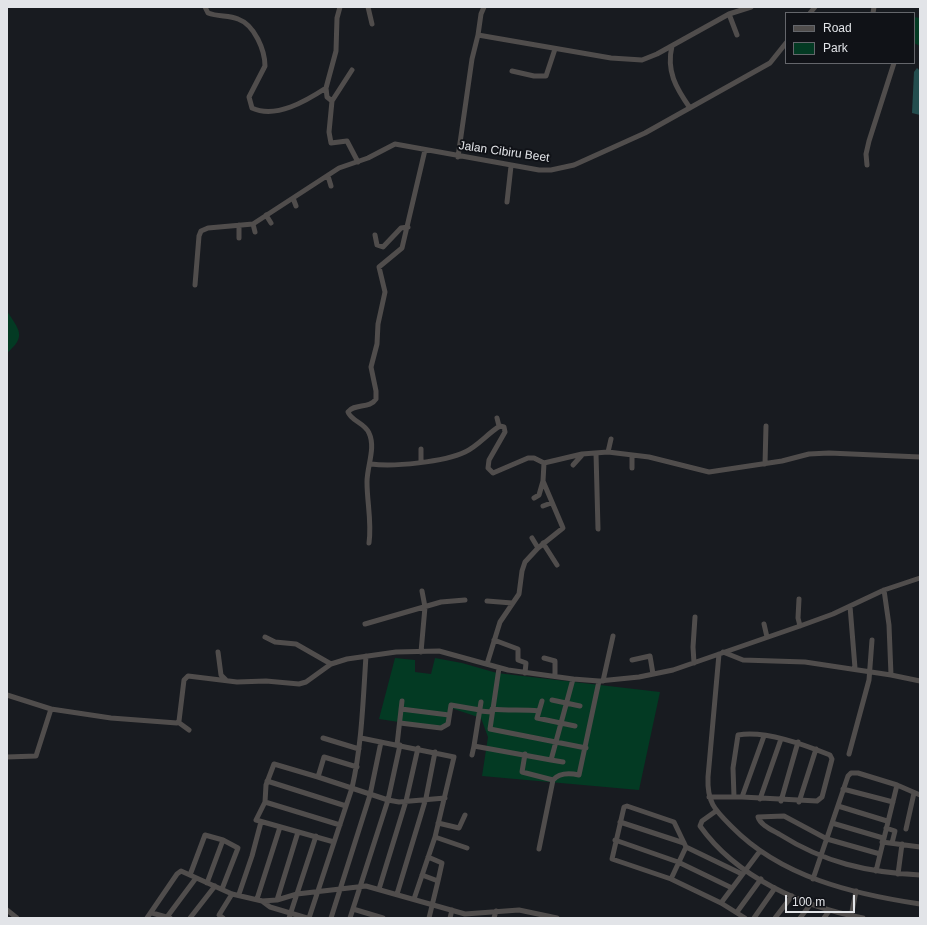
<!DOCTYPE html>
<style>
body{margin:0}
#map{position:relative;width:927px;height:925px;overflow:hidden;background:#181b20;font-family:Helvetica,sans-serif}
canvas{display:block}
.frame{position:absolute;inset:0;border:8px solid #e2e4e8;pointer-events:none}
.legend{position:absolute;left:785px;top:12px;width:130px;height:52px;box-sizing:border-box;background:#101217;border:1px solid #64666b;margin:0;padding:5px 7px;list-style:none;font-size:12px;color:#e2e4e8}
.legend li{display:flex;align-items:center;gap:8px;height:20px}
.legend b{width:20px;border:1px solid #64666b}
.scale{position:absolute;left:785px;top:895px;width:70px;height:18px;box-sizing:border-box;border:2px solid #e2e4e8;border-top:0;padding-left:5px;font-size:12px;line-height:14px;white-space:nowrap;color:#e2e4e8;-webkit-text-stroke:3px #101217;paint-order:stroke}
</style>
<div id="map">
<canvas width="927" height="925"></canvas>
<div class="frame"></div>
<ul class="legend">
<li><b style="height:5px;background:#504d4c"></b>Road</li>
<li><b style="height:11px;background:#033a23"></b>Park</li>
</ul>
<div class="scale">100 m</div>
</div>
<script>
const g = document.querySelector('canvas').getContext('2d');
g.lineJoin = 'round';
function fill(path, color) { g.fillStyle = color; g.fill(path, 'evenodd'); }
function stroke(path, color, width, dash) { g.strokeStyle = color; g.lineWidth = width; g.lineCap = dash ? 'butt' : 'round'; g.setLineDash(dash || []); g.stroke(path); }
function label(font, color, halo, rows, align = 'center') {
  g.font = font + ' Helvetica,sans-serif'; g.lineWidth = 4; g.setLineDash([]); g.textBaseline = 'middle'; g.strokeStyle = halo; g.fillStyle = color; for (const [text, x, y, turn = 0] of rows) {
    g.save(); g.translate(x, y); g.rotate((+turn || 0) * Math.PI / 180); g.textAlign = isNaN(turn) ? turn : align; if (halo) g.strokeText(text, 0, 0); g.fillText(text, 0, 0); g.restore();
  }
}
fill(new Path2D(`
 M 914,17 L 920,18 L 920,46 L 914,43 Z
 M 7,311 C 19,330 27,336 7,353 Z
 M 395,658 L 415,660 L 415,672 L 431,674 L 435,658 L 462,663 L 497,673 L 660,692 L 639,790 L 482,776 L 488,737 L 481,718 L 451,708 L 445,729 L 379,719 Z`), '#033a23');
fill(new Path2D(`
 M 917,68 L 920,71 L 920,115 L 912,113 L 914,72 Z`), '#234e4f');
stroke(new Path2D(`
 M 205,7 L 208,13 C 218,17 229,15 238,19 C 255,25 265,51 265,66 L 249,97 L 252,108 C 276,119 306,101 326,88 L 336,51 L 337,18 L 340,7
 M 368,7 L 372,24
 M 484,7 L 481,14 L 478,35 L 611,58 L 642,60 L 657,54 L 729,14 L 751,7
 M 810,13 L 815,7
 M 873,13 L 874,7
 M 729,14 L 737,35
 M 672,46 C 666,71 676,88 690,108
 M 352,70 L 332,101 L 329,132 L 331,143 L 347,141 L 358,162
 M 512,71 L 534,76 L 546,76 L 555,49
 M 326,88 L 327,97 L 332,101
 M 458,157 L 472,59 L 478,35
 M 867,165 L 866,154 L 869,141 L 894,63
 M 328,176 L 331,186
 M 293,198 L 296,206
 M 507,202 L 511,166
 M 266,215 L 271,223
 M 253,224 L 255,232
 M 375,235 L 377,245 L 383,247 L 401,228 L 408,227
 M 239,238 L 239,225
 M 195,285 L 199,236 L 201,231 L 208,228 L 253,224 L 339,168 L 368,158 L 395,144 L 539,170 L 551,170 L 574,165 L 645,133 L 770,63 L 786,43
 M 497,418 L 499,426
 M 608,452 L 611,439
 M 596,453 L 598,529
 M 632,455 L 632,468
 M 421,462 L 421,449
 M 371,464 C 394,467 444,462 465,452 C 478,446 488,433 500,426 L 504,427 L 505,432 L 489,460 L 488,468 L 493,473 L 528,458 L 534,458 L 544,463 L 582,454 L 608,452 L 649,457 L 709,472 L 782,461 L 809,454 L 829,453 L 920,457
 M 765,464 L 766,426
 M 573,465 L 582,455
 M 534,498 L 539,495 L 543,481
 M 543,506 L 551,503
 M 532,538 L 538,548
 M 369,543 C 372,522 367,503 367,482 C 367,466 376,448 369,433 C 365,423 351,421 348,412 C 354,403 370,409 376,399 L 376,391 L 371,367 L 377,344 L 378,324 L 385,292 L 379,267 L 402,248 L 425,150
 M 543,543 L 557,565
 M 884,590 L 889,625 L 891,675 L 920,681
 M 799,599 L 798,618 L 800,626
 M 487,601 L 512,603
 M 850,606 L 855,668
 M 365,624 L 441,602 L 465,600
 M 764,624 L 767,637
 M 265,637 L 275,642 L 296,644 L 331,664
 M 494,640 L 518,649 L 518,660 L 526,663 L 525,673
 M 218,652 L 221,675 L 226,680
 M 421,652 L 425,607 L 422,591
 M 723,652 L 743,660 L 805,662 L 891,675
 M 719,654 L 708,777 C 707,803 715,810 732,827 C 781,877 853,894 920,904
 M 544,658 L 555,661 L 555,676
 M 632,660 L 650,656 L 653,674
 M 694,663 L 693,647 L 695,617
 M 487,664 L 500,622 L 519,594 L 522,571 L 525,562 L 538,548 L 563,528 L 543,481 L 544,463
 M 499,668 L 490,729 L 586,748
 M 603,681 L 613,636
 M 7,695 L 51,709
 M 552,700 L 580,706
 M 542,701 L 537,718 L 575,726
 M 401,709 L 449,715
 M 492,709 C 509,711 523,709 539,711
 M 480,711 L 491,712
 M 178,722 L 189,730
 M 400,723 L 441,728 L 448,724 L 451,705 L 480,710
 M 323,738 L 359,749
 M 361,738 L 454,757 L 435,837 L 414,899
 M 397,745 L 402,701
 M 474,746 L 481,702
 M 525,754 L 522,772 L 553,780
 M 849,754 L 869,680 L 872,640
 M 472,755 L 474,746 L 551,760
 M 7,757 L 36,756 L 51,709 L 111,718 L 177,723 L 179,721 L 184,680 L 188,676 L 237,682 L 266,681 L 299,684 L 306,682 L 331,664 L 347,659 L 396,652 L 439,651 L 508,670 L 573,679 L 599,681 L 639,677 L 673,670 L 800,626 L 833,614 L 884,590 L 920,578
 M 563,762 L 551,760 L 573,679
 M 318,777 L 324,757 L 357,767
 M 267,781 L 346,806
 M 843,789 L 893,802
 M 709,797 L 742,797 L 817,801 L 822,797 L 832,759 L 830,755 C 805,745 765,730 738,735 L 733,768 L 734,797
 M 742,797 L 764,736
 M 760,799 L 781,739
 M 781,801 L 798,742
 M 265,802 L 340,825
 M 799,802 L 816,749
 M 838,806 L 887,821
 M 716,811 L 702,821 L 700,826 C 736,877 803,907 863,918
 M 620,822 L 684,843
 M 438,823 L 459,828 L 465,815
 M 832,823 L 883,838
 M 886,828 L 895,831 L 892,843
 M 906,829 L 914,793
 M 435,837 L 467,848
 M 615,840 L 678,862 L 732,888
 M 334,842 L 256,820 L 265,802 L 266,785 L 274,764 L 318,777 L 388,800 L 399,802 L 445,798
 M 882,842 L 920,847
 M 539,849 L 553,780 C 560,772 570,773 579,775 L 599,681
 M 880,854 L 827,839 L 784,816 L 758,817 C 760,825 772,830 779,834 C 825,863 866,872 920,875
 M 428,857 L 442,863 L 438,881
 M 876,871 L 897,785
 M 742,874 L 686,847 L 674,822 L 627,806 L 624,807 L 612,859 L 671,879 L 721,903 L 745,918
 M 898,874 L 902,844
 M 190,875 L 205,835 L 223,840 L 238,848 L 222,889
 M 422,875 L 438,881 L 429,918
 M 671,879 L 686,847
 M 813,879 L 848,776 L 851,773 L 858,773 L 897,785 L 920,795
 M 207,883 L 223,840
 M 379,889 L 406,801 L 418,748
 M 239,894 L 252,856 L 261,822
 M 397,894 L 426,798 L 435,752
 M 257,899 L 280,827
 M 277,900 L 298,832
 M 262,901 L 270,907 L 307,918
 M 721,903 L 760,851
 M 353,909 L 383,918
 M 7,910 L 17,918
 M 737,912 L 761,879
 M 152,913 L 170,918
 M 167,917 L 196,878
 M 851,917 L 856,891
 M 147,918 L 177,874 L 181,871 L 232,894 L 262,901 L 277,900 L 297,894 L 366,886 L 465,914 L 519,910 L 557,918
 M 190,918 L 215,886
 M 223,918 L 219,915 L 232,894
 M 289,918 L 316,836
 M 309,918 L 352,788 C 362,744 363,700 366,656
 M 331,918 L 370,795 L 381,742
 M 350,918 L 388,800 L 400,745
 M 450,918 L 452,910
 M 494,918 L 496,911
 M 754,918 L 775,888
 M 775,918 L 792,896
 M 800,918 L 810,905
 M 824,918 L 829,911`), '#504d4c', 5);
label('12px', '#e2e4e8', '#101217', [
 ["Jalan Cibiru Beet",504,152,8]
]);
</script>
